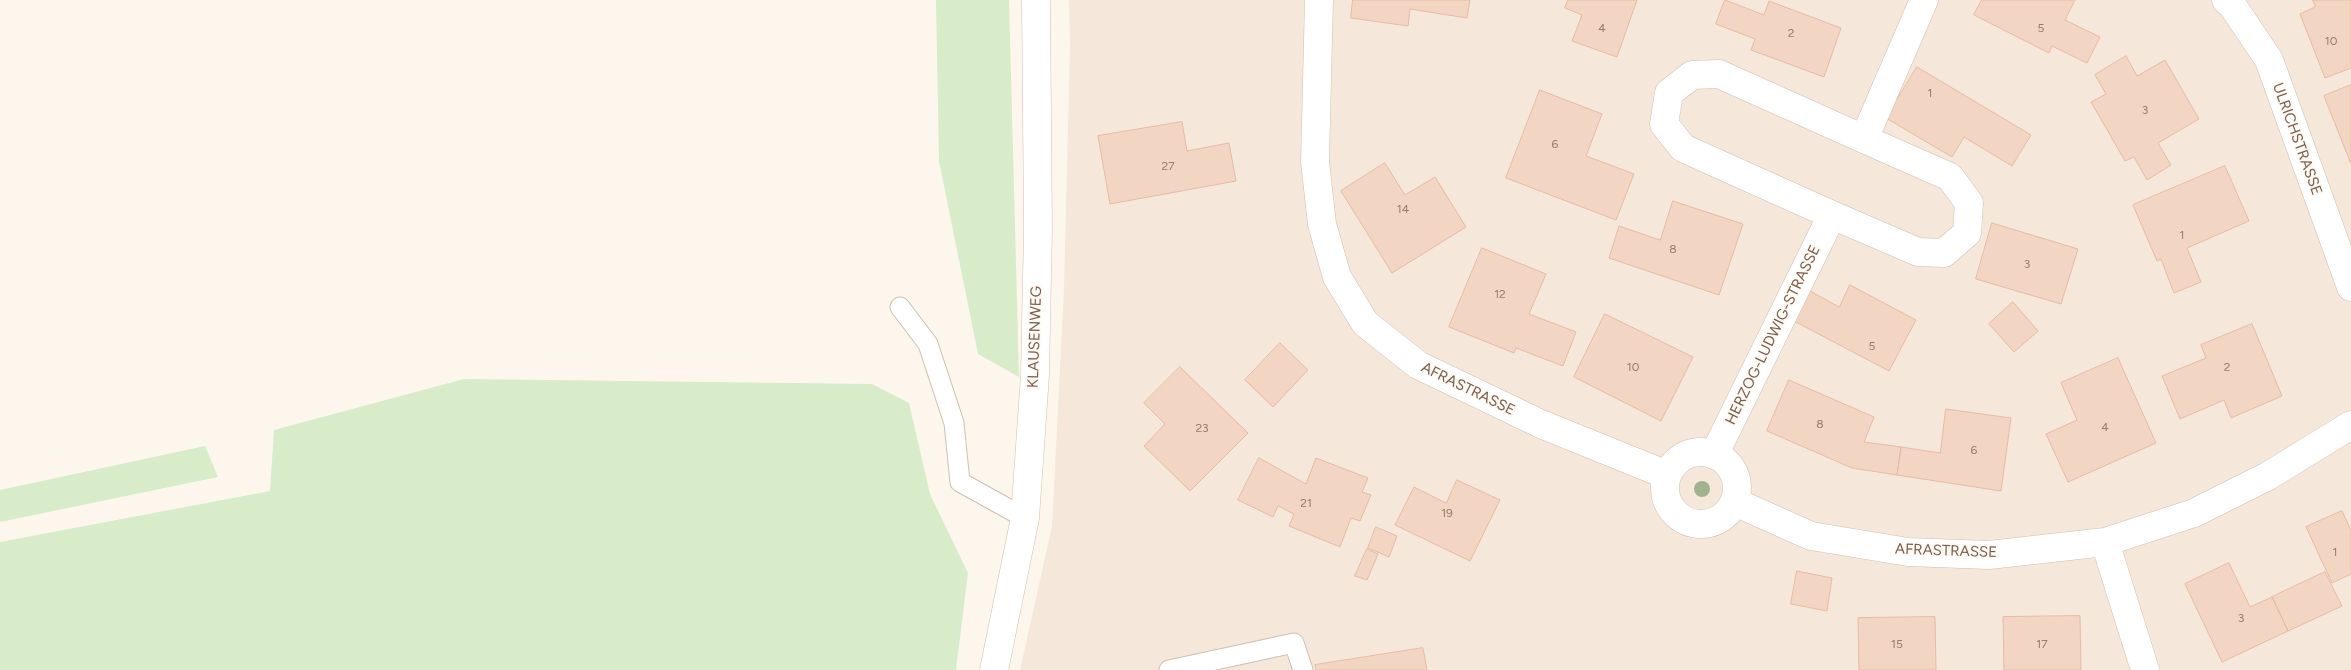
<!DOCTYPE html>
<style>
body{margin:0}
canvas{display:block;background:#fdf6ec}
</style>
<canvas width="2351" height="670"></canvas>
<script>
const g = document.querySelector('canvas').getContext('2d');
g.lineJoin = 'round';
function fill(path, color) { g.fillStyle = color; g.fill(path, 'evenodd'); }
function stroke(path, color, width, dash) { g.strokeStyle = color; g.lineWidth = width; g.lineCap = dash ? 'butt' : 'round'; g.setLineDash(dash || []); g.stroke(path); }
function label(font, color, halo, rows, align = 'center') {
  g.font = font + ' Figtree,sans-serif'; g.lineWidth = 4; g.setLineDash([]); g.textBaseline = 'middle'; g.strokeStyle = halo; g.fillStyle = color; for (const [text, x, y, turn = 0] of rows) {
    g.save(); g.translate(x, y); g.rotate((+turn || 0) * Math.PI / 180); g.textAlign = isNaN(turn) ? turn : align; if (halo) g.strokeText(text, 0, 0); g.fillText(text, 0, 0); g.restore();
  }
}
fill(new Path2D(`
 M 1069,0 L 2351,0 L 2351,670 L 1020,670 L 1052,526 L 1064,289 L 1070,44 Z`), '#f5e8da');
fill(new Path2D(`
 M 936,0 L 1009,0 L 1019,377 L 978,354 L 939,161 Z
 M 464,379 L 872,384 L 909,403 L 930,494 L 968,573 L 956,670 L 0,670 L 0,542 L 270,491 L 274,430 Z
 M 205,446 L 218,477 L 0,522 L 0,490 Z`), '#d8ecc9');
const building = new Path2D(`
 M 1353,0 L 1470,0 L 1467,18 L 1410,9 L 1408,26 L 1351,18 Z
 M 1568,0 L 1637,0 L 1617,57 L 1572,41 L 1582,15 L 1565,8 Z
 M 1725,0 L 1764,15 L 1769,1 L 1841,28 L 1824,77 L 1751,50 L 1755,39 L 1716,24 Z
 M 1982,0 L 2075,0 L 2065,20 L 2100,37 L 2087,63 L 2052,46 L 2049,53 L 1974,15 Z
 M 2313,0 L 2351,0 L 2351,68 L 2325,78 L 2300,14 L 2315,7 Z
 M 2126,56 L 2137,76 L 2165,60 L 2199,119 L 2158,143 L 2171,165 L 2147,180 L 2134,157 L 2125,161 L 2091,102 L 2106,94 L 2095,75 Z
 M 1917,67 L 2031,135 L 2012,166 L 1964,137 L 1952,157 L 1886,118 Z
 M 2351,85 L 2351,164 L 2324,96 Z
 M 1540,90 L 1602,114 L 1586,156 L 1634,174 L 1616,220 L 1506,178 Z
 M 1182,122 L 1187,151 L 1229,143 L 1236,181 L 1110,204 L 1098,136 Z
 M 1385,163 L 1405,195 L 1435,177 L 1466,227 L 1392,273 L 1341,191 Z
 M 2225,166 L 2249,221 L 2187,248 L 2201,282 L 2174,293 L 2161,259 L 2157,261 L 2133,205 Z
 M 1673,201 L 1743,224 L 1719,295 L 1609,258 L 1619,226 L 1660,240 Z
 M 1992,223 L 2078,249 L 2061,304 L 1976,279 Z
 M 1482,248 L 1546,274 L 1529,314 L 1576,332 L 1563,366 L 1516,348 L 1514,353 L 1449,327 Z
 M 1850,285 L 1916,320 L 1889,371 L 1794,321 L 1810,291 L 1839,307 Z
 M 2013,302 L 2038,331 L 2014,352 L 1989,324 Z
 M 1605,314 L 1693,357 L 1661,421 L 1574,377 Z
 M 2252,324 L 2282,396 L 2231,418 L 2224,400 L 2180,419 L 2162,376 L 2206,358 L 2201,345 Z
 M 1280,343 L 1308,370 L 1273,407 L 1245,380 Z
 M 2118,358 L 2156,443 L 2068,482 L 2046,434 L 2077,420 L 2061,383 Z
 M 1180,367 L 1248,433 L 1190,491 L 1144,446 L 1165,424 L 1144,403 Z
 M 1789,380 L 1874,417 L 1864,442 L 1901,447 L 1897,475 L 1852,468 L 1767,431 Z
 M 1946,409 L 2011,418 L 2001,491 L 1897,475 L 1901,447 L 1940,453 Z
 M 1259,458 L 1306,484 L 1316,458 L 1368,478 L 1362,492 L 1371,495 L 1360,521 L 1351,518 L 1340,547 L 1289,526 L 1294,514 L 1278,506 L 1273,517 L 1238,500 Z
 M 1457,480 L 1500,500 L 1470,561 L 1395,525 L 1414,487 L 1446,503 Z
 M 2342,511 L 2351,530 L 2351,574 L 2332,583 L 2306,527 Z
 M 1376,527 L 1397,536 L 1389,557 L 1368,548 Z
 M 1367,549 L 1378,554 L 1367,580 L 1355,576 Z
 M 2229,563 L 2250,607 L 2272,597 L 2288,631 L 2222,662 L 2185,584 Z
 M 1797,571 L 1832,578 L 1827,611 L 1791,604 Z
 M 2325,572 L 2342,606 L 2288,631 L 2272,597 Z
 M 2080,616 L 2081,670 L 2004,670 L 2003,617 Z
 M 1935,617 L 1936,670 L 1859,670 L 1858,618 Z
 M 1423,648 L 1427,670 L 1316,670 L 1315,665 Z`);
fill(building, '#f3d5c3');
stroke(building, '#e6bba3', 1);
const service = new Path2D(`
 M 900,307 L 928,344 L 954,423 L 960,482 L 1025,518
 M 1169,670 L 1294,643 L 1303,670`);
const minor = new Path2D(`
 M 1319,0 L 1315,162 L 1322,224 L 1337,277 L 1365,323 L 1418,365 L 1541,424 L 1667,475
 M 2226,0 L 2232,5 L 2269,60 L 2351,287
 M 1832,215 L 1683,148 L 1664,124 L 1669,93 L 1692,75 L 1719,74 L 1864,139 L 1924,0
 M1665 488a36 36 0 1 1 72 0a36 36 0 1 1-72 0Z
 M 1714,455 L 1832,215 L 1918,252 L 1944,253 L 1967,233 L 1969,203 L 1950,177 L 1864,139
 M 1735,502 L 1811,536 L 1908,552 L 1989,555 L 2105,542 L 2194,513 L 2268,476 L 2351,425
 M 2105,542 L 2145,670
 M 994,670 L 1025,518 L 1035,375 L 1038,229 L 1036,0`);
stroke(service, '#d1beb0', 21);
stroke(minor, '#d1beb0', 29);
stroke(service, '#fff', 19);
stroke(minor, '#fff', 28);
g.fillStyle = '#a0b28e';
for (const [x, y] of [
 [1702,489]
]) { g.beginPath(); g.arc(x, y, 8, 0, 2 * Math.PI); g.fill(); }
label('12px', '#987a6a', null, [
 ["4",1602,28],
 ["5",2041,28],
 ["2",1791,33],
 ["10",2331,41],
 ["1",1930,93],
 ["3",2145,110],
 ["6",1555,144],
 ["27",1168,166],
 ["14",1403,209],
 ["1",2182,235],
 ["8",1673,249],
 ["3",2027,264],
 ["12",1500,294],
 ["5",1872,346],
 ["10",1633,367],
 ["2",2227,367],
 ["8",1820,424],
 ["4",2105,427],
 ["23",1202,428],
 ["6",1974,450],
 ["21",1306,503],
 ["19",1447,513],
 ["1",2335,552],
 ["3",2241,618],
 ["15",1897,644],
 ["17",2042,644]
]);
label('15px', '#7a5c4d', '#fffaf3', [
 ["ULRICHSTRASSE",2297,139,70],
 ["HERZOG-LUDWIG-STRASSE",1773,335,-64],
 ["KLAUSENWEG",1035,337,-88],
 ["AFRASTRASSE",1468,389,26],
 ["AFRASTRASSE",1946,551,2]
]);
</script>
